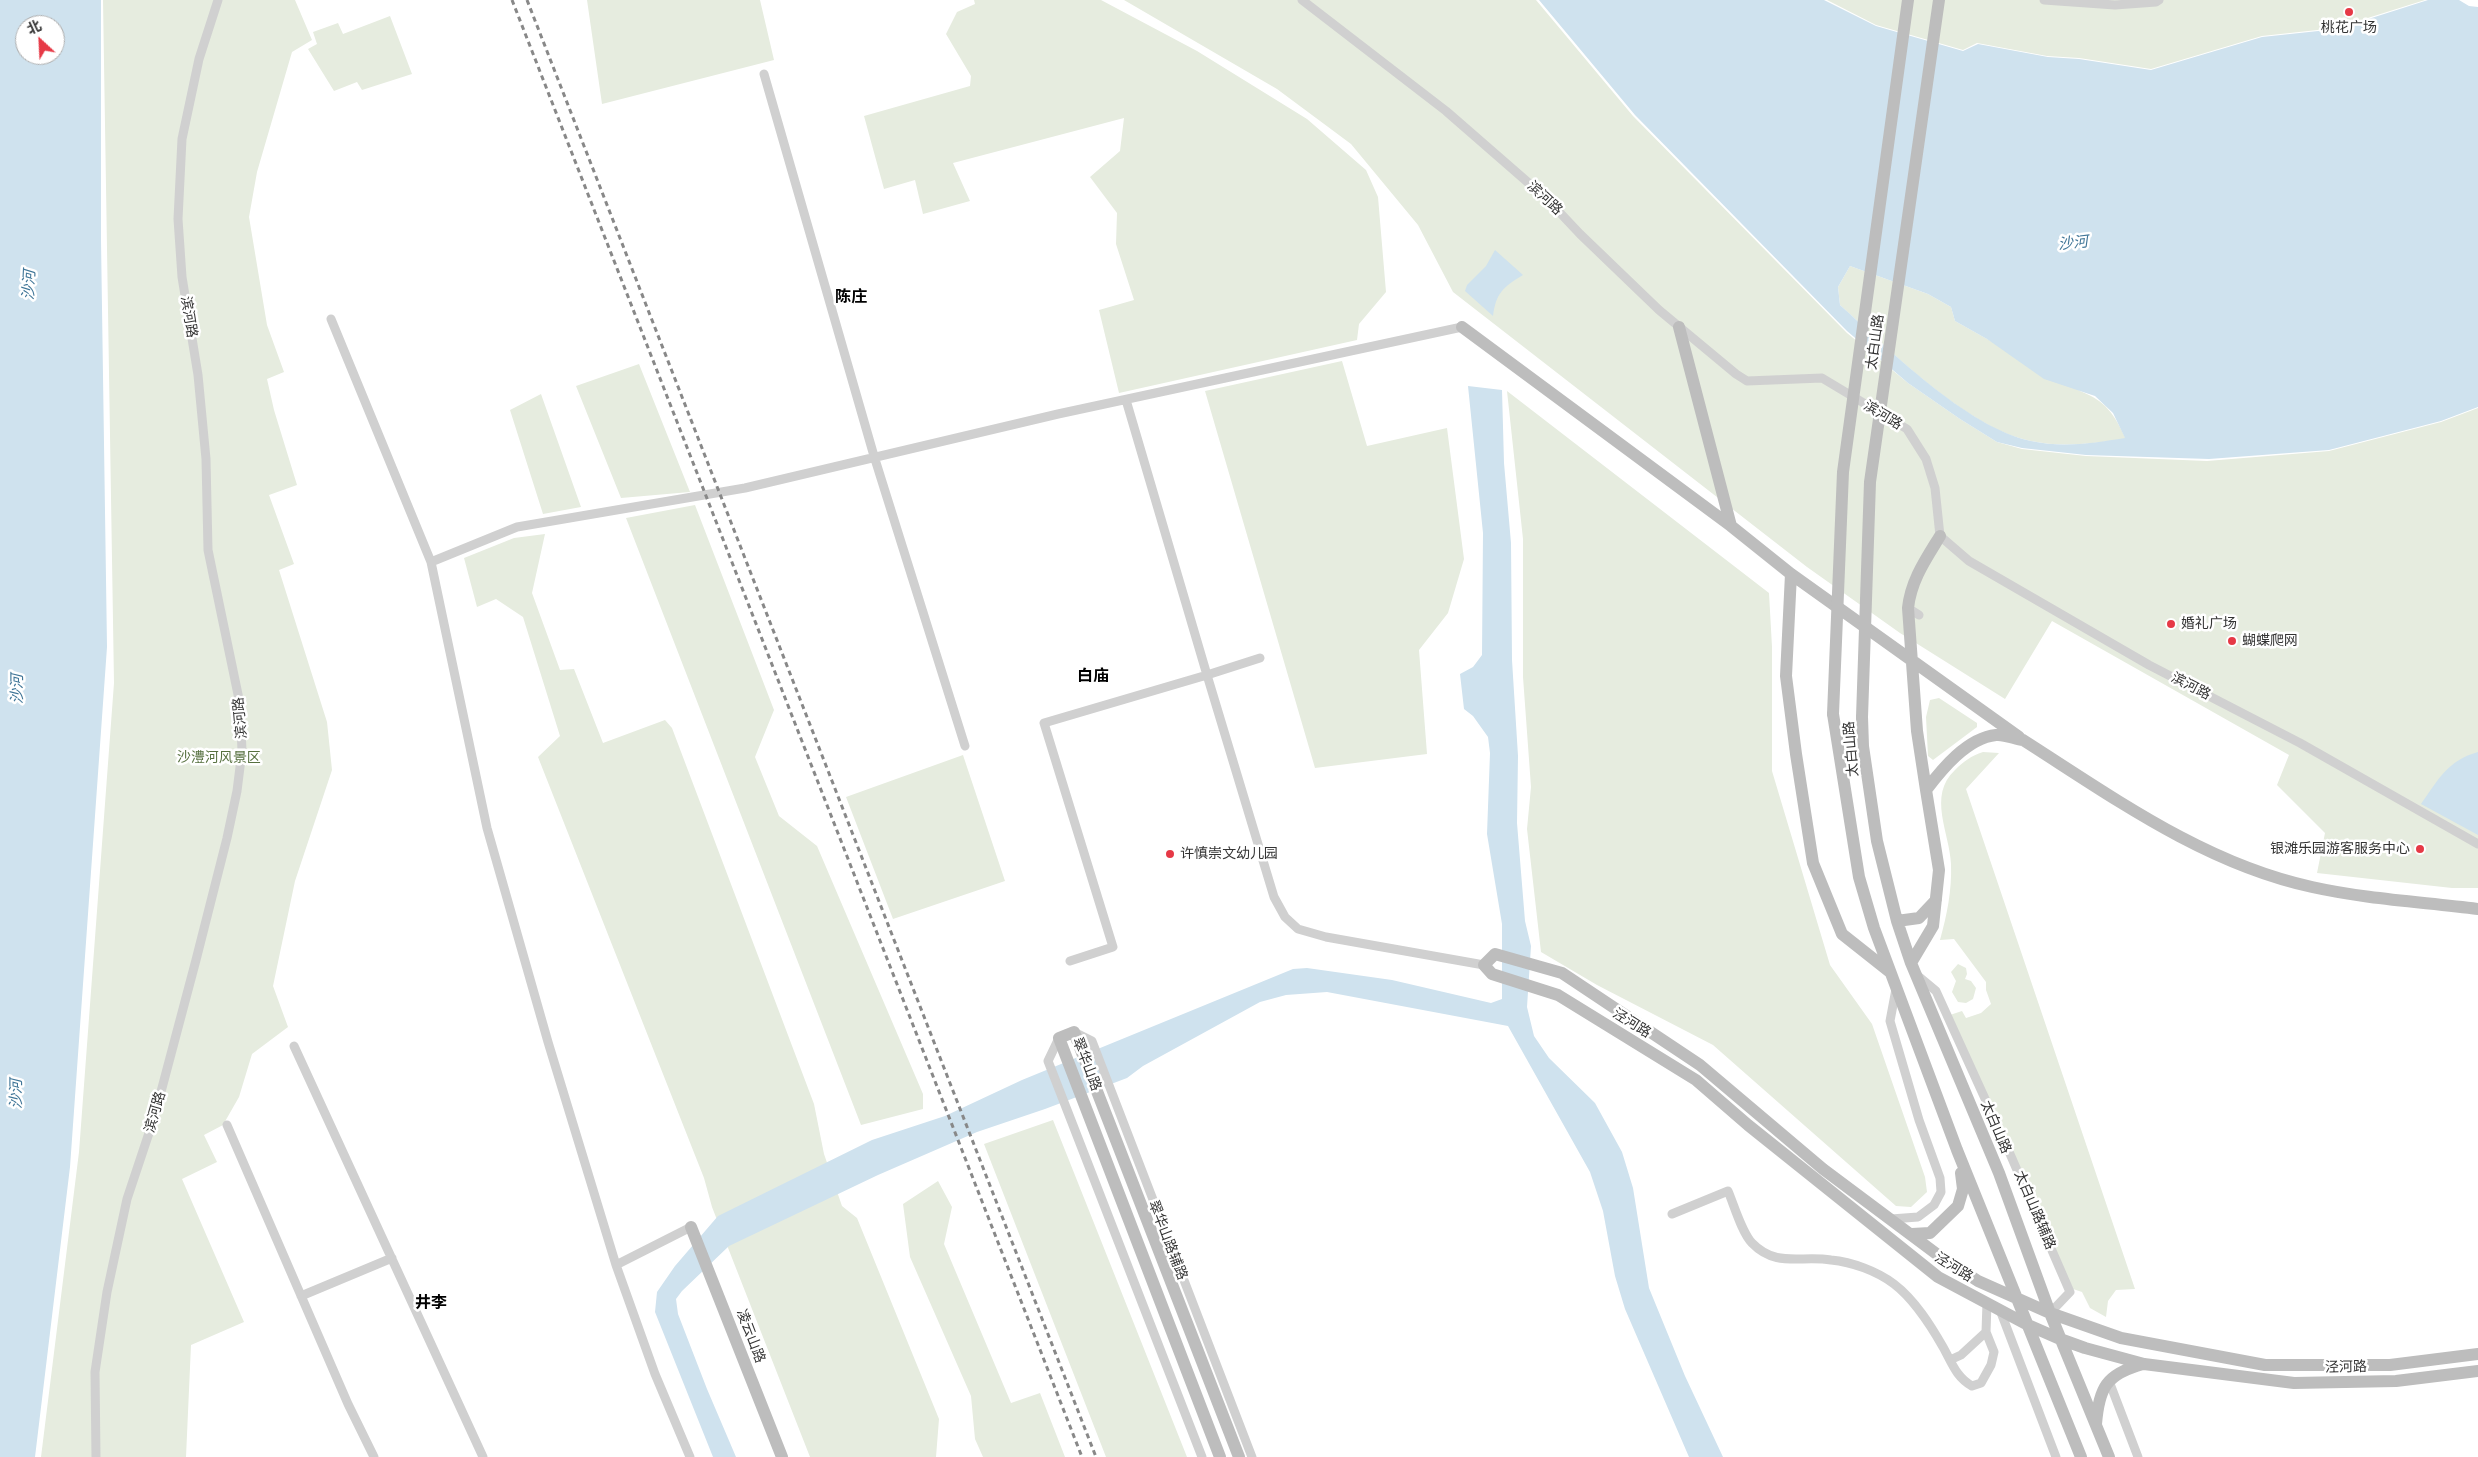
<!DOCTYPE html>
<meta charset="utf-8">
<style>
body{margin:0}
#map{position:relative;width:2478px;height:1457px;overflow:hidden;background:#fff;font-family:"Golos Text","Noto Sans SC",sans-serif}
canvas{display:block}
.north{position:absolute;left:15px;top:15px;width:50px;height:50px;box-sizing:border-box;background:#fff;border:1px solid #adadad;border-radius:50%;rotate:335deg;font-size:14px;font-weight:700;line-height:20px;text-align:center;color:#333}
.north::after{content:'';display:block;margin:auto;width:18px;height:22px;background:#e63946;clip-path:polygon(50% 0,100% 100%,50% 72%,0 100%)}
</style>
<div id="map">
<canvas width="2478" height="1457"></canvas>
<div class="north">北</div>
</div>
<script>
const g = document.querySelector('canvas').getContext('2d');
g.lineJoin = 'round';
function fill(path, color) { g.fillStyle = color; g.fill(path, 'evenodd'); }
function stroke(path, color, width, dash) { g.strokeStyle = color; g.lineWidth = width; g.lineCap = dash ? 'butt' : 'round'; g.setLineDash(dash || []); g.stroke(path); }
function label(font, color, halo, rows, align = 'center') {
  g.font = font + ' "Golos Text","Noto Sans SC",sans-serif'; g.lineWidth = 5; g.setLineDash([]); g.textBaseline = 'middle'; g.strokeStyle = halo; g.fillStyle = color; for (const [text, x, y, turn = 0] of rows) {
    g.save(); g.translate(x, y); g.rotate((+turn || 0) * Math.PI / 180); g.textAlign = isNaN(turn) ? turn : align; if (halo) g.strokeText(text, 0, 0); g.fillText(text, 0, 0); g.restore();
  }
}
fill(new Path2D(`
 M 103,0 L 295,0 L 312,40 L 292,52 L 257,172 L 249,217 L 267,325 L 284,372 L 267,379 L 274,410 L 297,485 L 269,495 L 294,564 L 279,570 L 327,722 L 332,770 L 295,881 L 273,986 L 288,1027 L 252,1054 L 239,1097 L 223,1125 L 204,1135 L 217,1162 L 182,1179 L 244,1322 L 191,1345 L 186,1457 L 41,1457 L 79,1152 L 114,683 Z
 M 587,0 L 760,0 L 774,60 L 602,104 Z
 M 974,0 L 1101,0 L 1197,51 L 1307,119 L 1366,170 L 1378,197 L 1386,292 L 1359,324 L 1357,340 L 1119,393 L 1099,310 L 1134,300 L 1116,244 L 1117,213 L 1090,177 L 1120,151 L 1124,118 L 953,163 L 970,201 L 923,214 L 915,180 L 884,189 L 864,116 L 970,86 L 971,76 L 946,34 L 957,12 L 975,4 Z
 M 1124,0 L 1536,0 L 1633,116 L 1847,333 L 1908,383 L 1960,419 L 1997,442 L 2022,449 L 2086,456 L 2207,461 L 2329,451 L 2441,422 L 2478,408 L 2478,888 L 2452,888 L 2317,873 L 2325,833 L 2277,785 L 2289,755 L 2052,621 L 2005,699 L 1900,633 L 1807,567 L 1453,292 L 1418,225 L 1351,144 L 1277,89 Z
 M 1827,0 L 2425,0 L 2336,28 L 2262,36 L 2151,69 L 2079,58 L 2047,56 L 1977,43 L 1963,50 L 1876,25 Z
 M 390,16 L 412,74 L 362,90 L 357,82 L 334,91 L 308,49 L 317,44 L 313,32 L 338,23 L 343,34 Z
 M 1850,266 L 1928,294 L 1951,307 L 1955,321 L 2080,391 C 2106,401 2114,414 2126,439 C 2094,443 2063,448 2031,441 C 1966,428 1889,349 1840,305 L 1838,287 Z
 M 1342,361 L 1367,446 L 1447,428 L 1464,559 L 1448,613 L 1419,650 L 1427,754 L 1315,768 L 1205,391 Z
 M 639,364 L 690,492 L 621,498 L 576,386 Z
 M 1507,391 L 1769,593 L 1772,647 L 1772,771 L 1830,965 L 1872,1024 L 1925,1177 L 1927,1192 L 1911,1207 L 1896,1206 L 1713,1045 L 1597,985 L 1541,952 L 1527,829 L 1531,787 L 1523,677 L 1523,539 Z
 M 541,394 L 581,507 L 543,514 L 510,410 Z
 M 695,505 L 774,710 L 755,757 L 779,816 L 817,846 L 923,1094 L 923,1109 L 861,1125 L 626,518 Z
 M 545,534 L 532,593 L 560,670 L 574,669 L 603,743 L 665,720 L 672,728 L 814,1104 L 824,1154 L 842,1206 L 857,1218 L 939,1419 L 936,1457 L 810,1457 L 712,1207 L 704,1178 L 538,757 L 560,736 L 523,617 L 496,599 L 477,607 L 464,558 L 514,538 Z
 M 1939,698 L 1977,723 L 1977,727 L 1933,760 L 1928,756 L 1926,717 L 1930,700 Z
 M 1983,752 L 1999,753 L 1966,789 L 2135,1289 L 2116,1290 L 2108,1301 L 2106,1317 L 2090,1308 L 2082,1292 L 2073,1289 L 1950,1015 L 1962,1011 L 1966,1018 L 1981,1013 L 1991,1004 L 1986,990 L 1986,982 L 1954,939 L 1940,940 C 1947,915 1952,890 1951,864 C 1950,833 1927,796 1955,770 C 1964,761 1971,756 1983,752 Z
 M 963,755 L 1005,881 L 893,919 L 846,797 Z
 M 1958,964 L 1966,968 L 1967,974 L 1965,979 L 1971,981 L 1976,988 L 1973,999 L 1966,1003 L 1958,1002 L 1952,992 L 1956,981 L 1951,972 Z
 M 1053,1120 L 1187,1457 L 1106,1457 L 984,1144 Z
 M 938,1181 L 952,1207 L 944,1244 L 1011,1403 L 1040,1393 L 1065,1457 L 983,1457 L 975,1439 L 971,1396 L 910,1257 L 903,1204 Z`), '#e6ecdf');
fill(new Path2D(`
 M 0,0 L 101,0 L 101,240 L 107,647 L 70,1167 L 35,1457 L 0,1457 ZM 25,25 L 55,25 L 55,55 L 25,55 Z
 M 1539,0 L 1824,0 L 1876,26 L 1963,51 L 1978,44 L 2048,57 L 2079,59 L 2151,70 L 2262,37 L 2337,29 L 2428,0 L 2459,0 L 2469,6 L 2478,7 L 2478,407 L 2441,421 L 2329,450 L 2209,459 L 2086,455 L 2022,448 L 1997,442 L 1960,419 L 1908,383 L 1847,331 L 1635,115 ZM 1850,266 L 1928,294 L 1951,307 L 1955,321 L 1987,339 L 2044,379 L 2095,396 L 2113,413 L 2125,438 C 2094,443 2063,448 2031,441 C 1966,427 1889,349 1840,305 L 1838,287 Z
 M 1495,250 L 1523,275 C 1503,287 1496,293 1493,316 L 1465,291 L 1467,285 L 1486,266 Z
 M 1468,386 L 1502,390 L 1504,463 L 1511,543 L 1512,660 L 1518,756 L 1517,823 L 1525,921 L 1531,946 L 1527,1007 L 1534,1036 L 1549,1058 L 1595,1103 L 1622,1152 L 1633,1188 L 1649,1288 L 1685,1376 L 1723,1457 L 1689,1457 L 1625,1309 L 1615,1276 L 1603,1211 L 1590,1172 L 1508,1026 L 1327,992 L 1286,995 L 1260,1002 L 1143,1066 L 1127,1078 L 1045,1109 L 977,1132 L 878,1175 L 729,1246 L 682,1291 L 676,1299 L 678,1314 L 707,1389 L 736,1457 L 713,1457 L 655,1312 L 657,1292 L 675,1266 L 718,1216 L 872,1140 L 945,1116 L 1022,1080 L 1293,969 L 1307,968 L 1392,980 L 1491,1003 L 1502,999 L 1502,924 L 1487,834 L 1490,753 L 1488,737 L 1473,716 L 1464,709 L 1460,674 L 1473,667 L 1482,655 L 1483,533 Z
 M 2478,752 L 2478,835 L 2421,804 C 2438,780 2448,760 2478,752 Z`), '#cfe2ee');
stroke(new Path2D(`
 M 1302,0 L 1446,111 L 1547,199 L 1580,234 L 1659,310 L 1736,374 L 1747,381 L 1822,378 L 1907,429 L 1926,459 L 1935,488 L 1940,536 L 1969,561 L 2149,665 L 2300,743 L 2478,844
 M 2044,0 L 2115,5 L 2156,2 L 2159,0
 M 764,74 L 874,456 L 965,746
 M 331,319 L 431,562 L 487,828 L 548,1042 L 616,1265 L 655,1374 L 690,1457
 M 431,562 L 517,527 L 745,488 L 1058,414 L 1462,327
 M 1908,608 L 1919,615
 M 1260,658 L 1207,675 L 1274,897 L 1285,917 L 1298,929 L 1326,937 L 1484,965
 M 1070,961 L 1113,947 L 1044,723 L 1207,675 L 1126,400
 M 1918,976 L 1936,991 L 2007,1147 L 2070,1292 L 2050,1313
 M 1074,1032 L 1092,1041 L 1252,1457
 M 1059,1038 L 1048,1061 L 1202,1457
 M 294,1046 L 483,1457
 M 227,1125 L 348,1404 L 374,1457
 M 1672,1214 L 1728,1191 C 1734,1205 1742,1233 1752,1243 C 1776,1268 1801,1255 1831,1260 C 1852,1262 1877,1271 1894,1284 C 1915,1300 1931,1326 1943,1347 C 1952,1363 1956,1377 1972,1386 L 1981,1383 L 1991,1365 L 1994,1352 L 1986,1332 L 1987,1303
 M 1891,1219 L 1918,1217 L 1934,1205 L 1941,1192 L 1940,1178 L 1919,1120 L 1890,1021 L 1896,989
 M 616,1265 L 691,1227
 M 301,1296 L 392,1258
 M 2000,1310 L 2056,1457
 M 1950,1360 L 1961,1355 L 1986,1332
 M 2109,1381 L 2138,1457
 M 96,1457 L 95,1372 L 107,1292 L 127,1199 L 154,1118 L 196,960 L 227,838 L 237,791 L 242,751 L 240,704 L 208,550 L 206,459 L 198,375 L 182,277 L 178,219 L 182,139 L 199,59 L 218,0`), '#d0d0d0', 9);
stroke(new Path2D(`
 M 1462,327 L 1731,526 L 1791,574 L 2019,737
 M 1679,327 L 1731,526
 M 1791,574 L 1786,676 L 1796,754 L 1813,863 L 1842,934 L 1890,972
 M 1833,714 L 1859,877 L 1874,928 L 1957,1150 L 2081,1457
 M 1862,717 L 1863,746 L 1877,841 L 1897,921 L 1911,963 L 1999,1173 L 2050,1313 L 2109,1457
 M 1926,790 L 1917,731 L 1908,608 C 1911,580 1926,559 1940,536
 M 1897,921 L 1919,918 L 1936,900
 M 1911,963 L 1933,926 L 1939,870 L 1926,790 C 1942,769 1967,738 1996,735 C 2004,734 2015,739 2023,740 C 2114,798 2205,864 2312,887 C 2366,899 2423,902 2478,909
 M 691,1227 L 782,1457
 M 1912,1234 L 1930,1233 L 1958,1206 L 1963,1189 L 1961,1173
 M 2478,1354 L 2390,1365 L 2265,1365 L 2121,1338 L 2050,1313 L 1978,1281 L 1938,1255 L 1823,1169 L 1700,1065 L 1562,973 L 1495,954 L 1484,965 L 1492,974 L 1558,995 L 1696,1080 L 1748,1125 L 1938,1277 L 2028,1325 L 2060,1339 L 2085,1348 L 2144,1364 L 2294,1383 L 2396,1381 L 2478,1371
 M 2096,1424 C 2099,1388 2106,1374 2143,1364
 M 1220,1457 L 1059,1038 L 1074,1032 L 1239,1457`), '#bdbdbd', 12);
stroke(new Path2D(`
 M 512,0 L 1082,1457
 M 527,0 L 1096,1457`), '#888', 3, [5, 4]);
stroke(new Path2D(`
 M 1833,714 L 1843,472 L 1908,0
 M 1862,717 L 1870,482 L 1939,0`), '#bdbdbd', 12);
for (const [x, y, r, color] of [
 [2349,12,5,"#e63946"],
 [2171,624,5,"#e63946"],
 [2232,641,5,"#e63946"],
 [2420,849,5,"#e63946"],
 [1170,854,5,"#e63946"]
]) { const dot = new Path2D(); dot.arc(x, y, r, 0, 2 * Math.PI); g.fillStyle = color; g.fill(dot); stroke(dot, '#fff', 2); }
label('14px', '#333', '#fff', [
 ["桃花广场",2349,28,"center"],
 ["婚礼广场",2181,624],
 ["蝴蝶爬网",2242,641],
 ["银滩乐园游客服务中心",2410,849,"right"],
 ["许慎崇文幼儿园",1180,854]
], 'left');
label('14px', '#333', '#fff', [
 ["滨河路",1545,198,43],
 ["滨河路",189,317,81],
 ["太白山路",1875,342,-82],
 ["滨河路",1883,415,31],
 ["滨河路",2191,686,27],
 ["滨河路",240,718,-95],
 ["太白山路",1851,749,-95],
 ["泾河路",1632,1023,32],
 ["翠华山路",1087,1064,69],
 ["滨河路",155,1112,-74],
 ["太白山路",1996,1127,67],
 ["太白山路辅路",2035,1210,67],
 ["翠华山路辅路",1168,1240,69],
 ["泾河路",1954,1267,32],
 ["凌云山路",751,1336,69],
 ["泾河路",2346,1367,-1]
]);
label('14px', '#56703f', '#fff', [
 ["沙澧河风景区",219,758]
]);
label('italic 15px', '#3f7597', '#fff', [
 ["沙河",2073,243,-6],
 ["沙河",29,285,-87],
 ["沙河",17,689,-90],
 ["沙河",16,1094,-90]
]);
label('bold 16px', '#000', '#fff', [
 ["陈庄",851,297],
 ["白庙",1093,676],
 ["井李",431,1303]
]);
</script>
